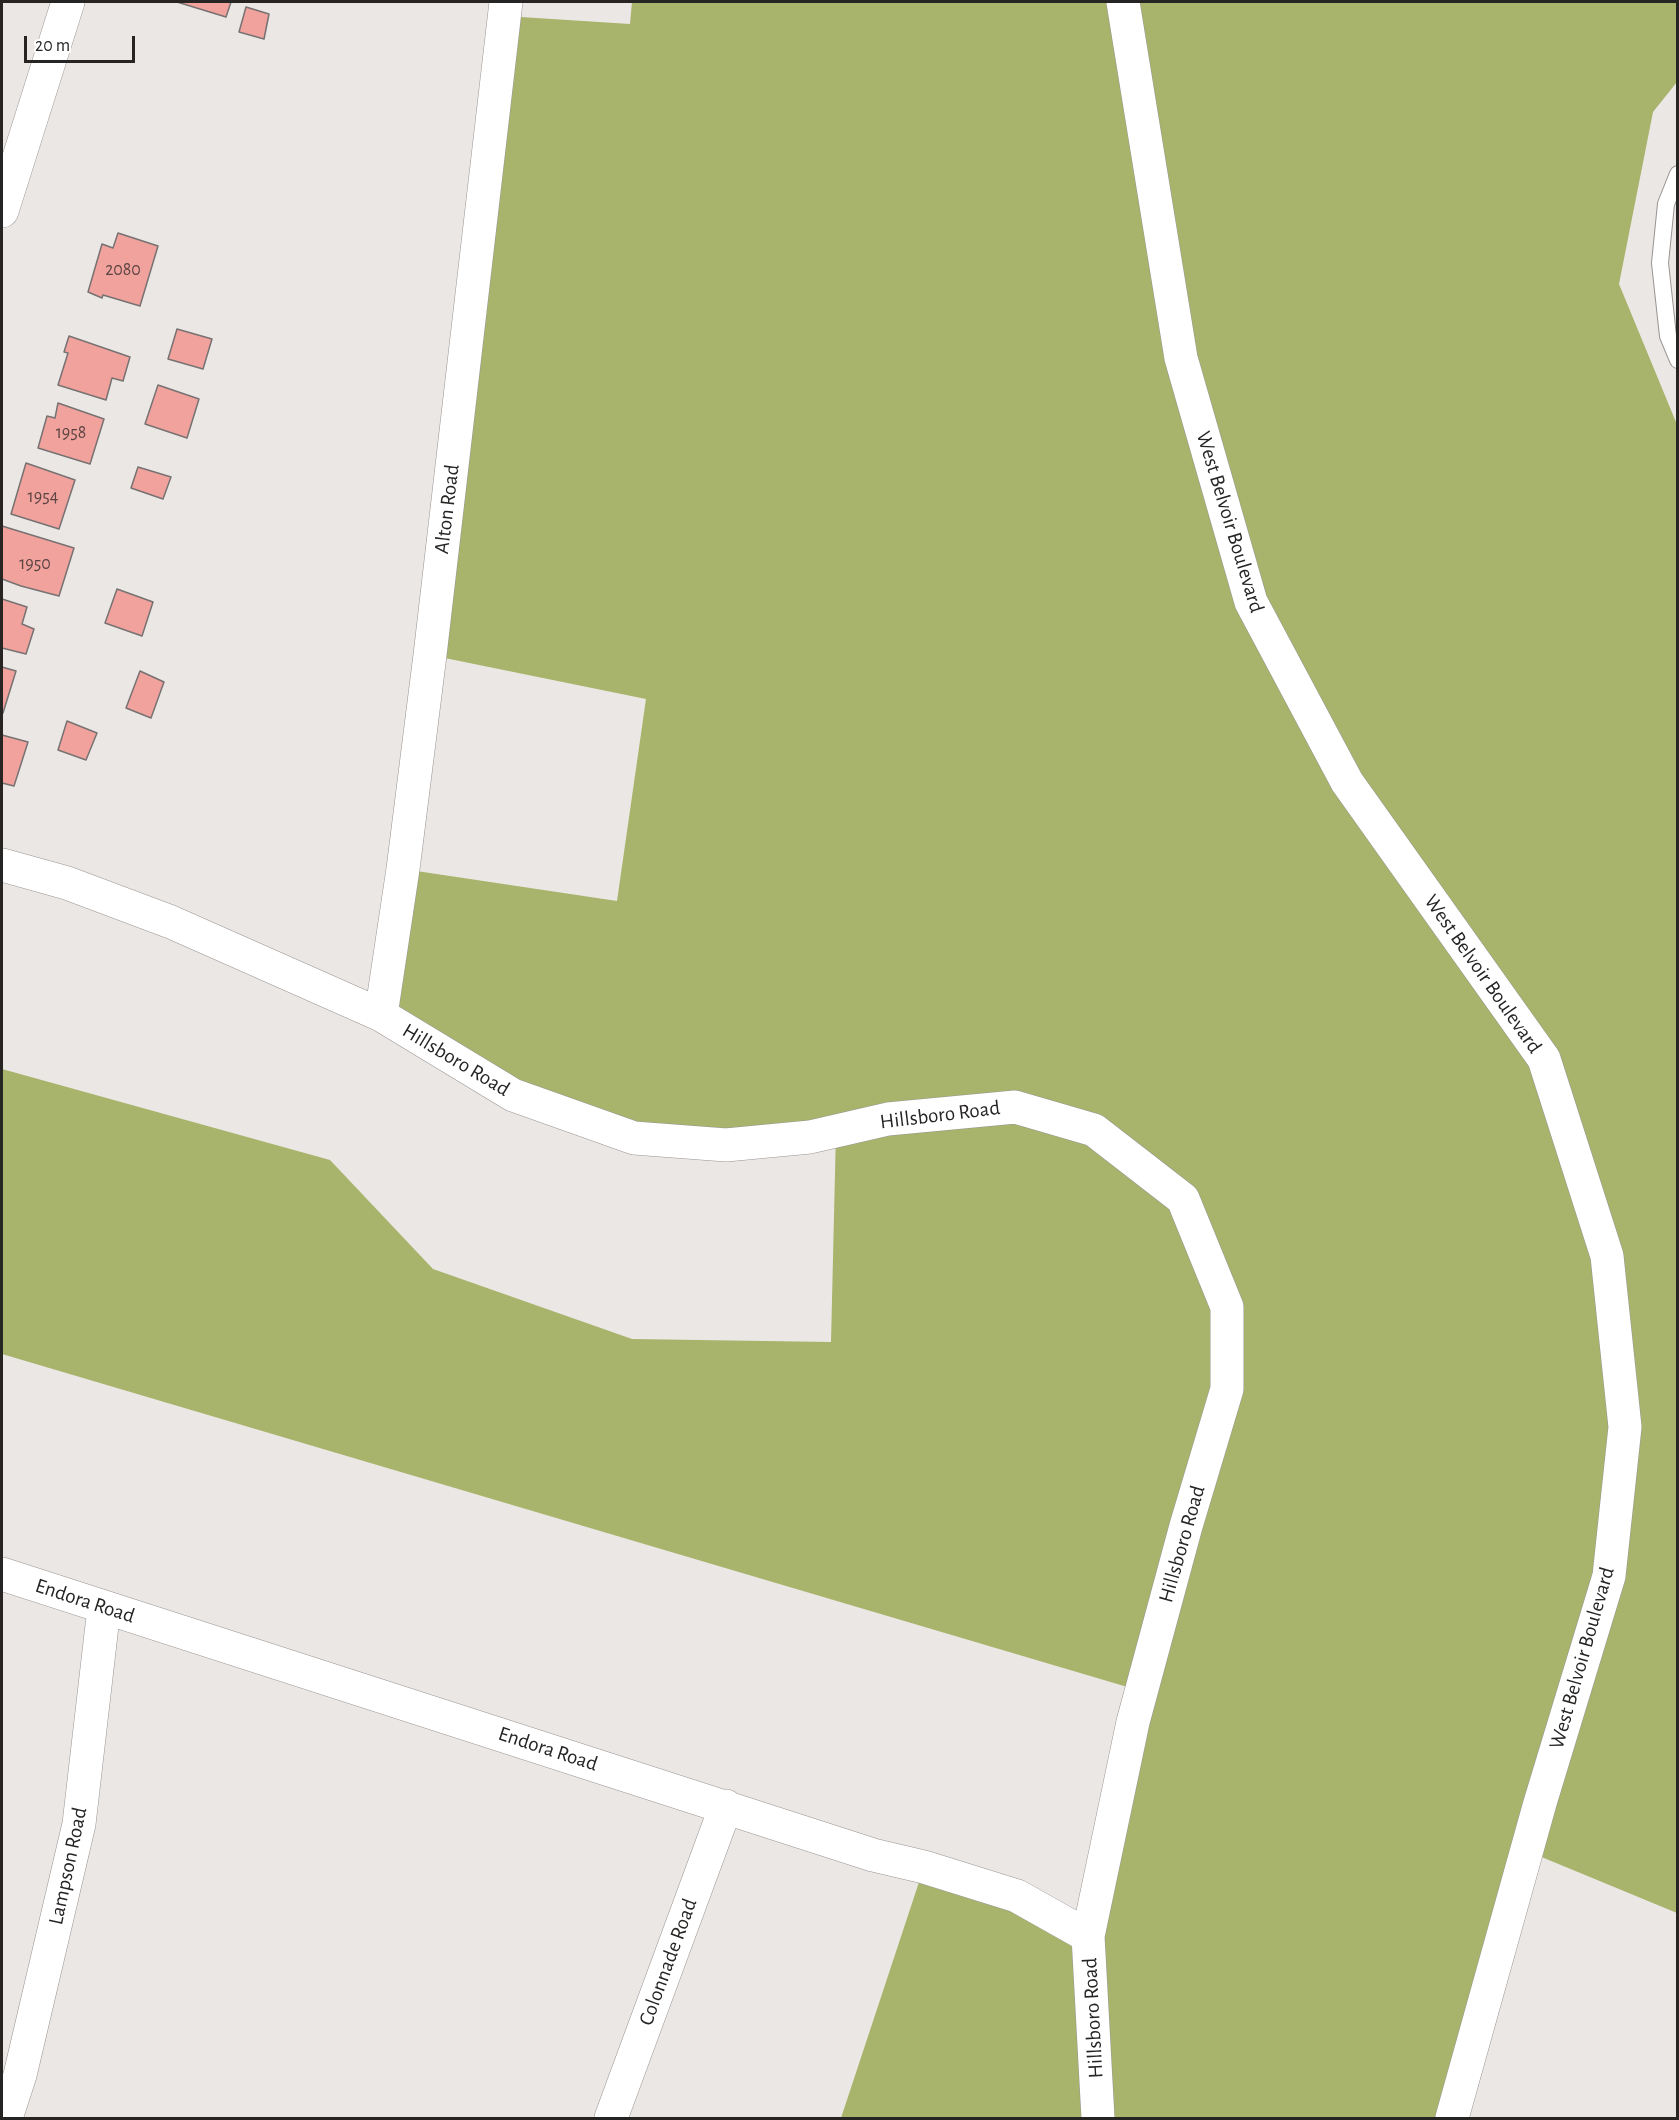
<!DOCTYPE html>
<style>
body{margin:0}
#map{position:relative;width:1679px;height:2120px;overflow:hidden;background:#ebe7e4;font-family:"Alegreya Sans",sans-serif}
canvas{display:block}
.frame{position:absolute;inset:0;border:3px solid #272524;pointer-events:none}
.scale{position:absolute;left:24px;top:36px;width:111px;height:27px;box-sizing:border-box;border:3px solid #272524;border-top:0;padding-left:8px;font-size:18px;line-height:21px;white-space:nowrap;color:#272524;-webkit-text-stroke:4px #fff;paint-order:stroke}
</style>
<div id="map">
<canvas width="1679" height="2120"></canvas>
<div class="frame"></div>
<div class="scale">20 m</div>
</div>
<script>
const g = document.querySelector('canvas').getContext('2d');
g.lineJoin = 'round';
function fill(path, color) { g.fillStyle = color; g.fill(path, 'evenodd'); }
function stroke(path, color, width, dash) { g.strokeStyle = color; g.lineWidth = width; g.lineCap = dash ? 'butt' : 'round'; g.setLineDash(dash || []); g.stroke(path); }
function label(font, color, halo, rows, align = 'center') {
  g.font = font + ' "Alegreya Sans",sans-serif'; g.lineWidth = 4.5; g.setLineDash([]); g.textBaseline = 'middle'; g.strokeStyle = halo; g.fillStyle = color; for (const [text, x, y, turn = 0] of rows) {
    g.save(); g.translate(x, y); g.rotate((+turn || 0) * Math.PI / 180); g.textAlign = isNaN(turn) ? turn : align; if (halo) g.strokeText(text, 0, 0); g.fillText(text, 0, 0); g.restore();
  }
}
fill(new Path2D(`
 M 632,2 L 1677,2 L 1677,82 L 1653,112 L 1619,284 L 1678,427 L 1677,1913 L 1527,1851 L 1452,2118 L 841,2118 L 924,1867 L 1087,1936 L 1141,1691 L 2,1354 L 2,1069 L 330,1160 L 433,1269 L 632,1339 L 831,1342 L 836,1131 L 634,1138 L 381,1015 L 403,869 L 617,901 L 646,699 L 430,655 L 505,16 L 630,24 Z`), '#a8b36b');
const building = new Path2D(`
 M 177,2 L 231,2 L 226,17 Z
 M 246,7 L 269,14 L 264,39 L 239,32 Z
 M 118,233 L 158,246 L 140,306 L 103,295 L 102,298 L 88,292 L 102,244 L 113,248 Z
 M 177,329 L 212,339 L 203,369 L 168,359 Z
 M 69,336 L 130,357 L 123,381 L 112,378 L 106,400 L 58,385 L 68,353 L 64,352 Z
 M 158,385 L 199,399 L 187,438 L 145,424 Z
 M 58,403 L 104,419 L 90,464 L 38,448 L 47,416 L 55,418 Z
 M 26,463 L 75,480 L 59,529 L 11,514 Z
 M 138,467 L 171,477 L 163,499 L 131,488 Z
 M 2,526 L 74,548 L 59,596 L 21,586 L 2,579 Z
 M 117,589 L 153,602 L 142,636 L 105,623 Z
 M 2,599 L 27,607 L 22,624 L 34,629 L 26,654 L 2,648 Z
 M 2,667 L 16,671 L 3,713 L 2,713 Z
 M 140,671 L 164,682 L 151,718 L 126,708 Z
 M 67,721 L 97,733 L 86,760 L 58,750 Z
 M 2,735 L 28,742 L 14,786 L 2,783 Z`);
fill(building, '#f1a29d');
stroke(building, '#777272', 1.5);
const service = new Path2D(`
 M 1678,174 L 1666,204 L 1660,263 L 1668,336 L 1678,360`);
const minor = new Path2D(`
 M 2,211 L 68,2
 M 2,865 L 67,883 L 171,922 L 381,1015 L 513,1095 L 634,1138 L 726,1145 L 810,1137 L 888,1119 L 1015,1107 L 1094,1130 L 1183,1199 L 1227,1307 L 1227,1389 L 1186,1526 L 1133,1722 L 1088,1936 L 1098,2118
 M 381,1015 L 403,869 L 430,655 L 506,2
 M 2,1574 L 873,1855 L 924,1867 L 1017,1896 L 1088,1936
 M 6,2118 L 20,2075 L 79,1824 L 104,1608
 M 611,2118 L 726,1806`);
const tertiary = new Path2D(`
 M 1123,2 L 1181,358 L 1251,602 L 1347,782 L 1544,1059 L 1607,1256 L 1625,1427 L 1609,1576 L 1540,1803 L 1452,2118`);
stroke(service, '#9a9593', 18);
stroke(minor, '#9a9593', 34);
stroke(tertiary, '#9a9593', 34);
stroke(service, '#fff', 16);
stroke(minor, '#fff', 33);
stroke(tertiary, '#fff', 33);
label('18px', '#5a4442', null, [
 ["2080",123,270],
 ["1958",71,433],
 ["1954",43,497],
 ["1950",35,564]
]);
label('21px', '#272524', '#fff', [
 ["Alton Road",447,509,-83],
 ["West Belvoir Boulevard",1230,522,73],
 ["West Belvoir Boulevard",1483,974,55],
 ["Hillsboro Road",456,1060,31],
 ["Hillsboro Road",940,1115,-7],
 ["Hillsboro Road",1182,1544,-74],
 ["Endora Road",85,1601,18],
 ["West Belvoir Boulevard",1582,1658,-74],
 ["Endora Road",548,1749,18],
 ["Lampson Road",68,1866,-78],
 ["Colonnade Road",668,1962,-70],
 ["Hillsboro Road",1093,2018,-93]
]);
</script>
